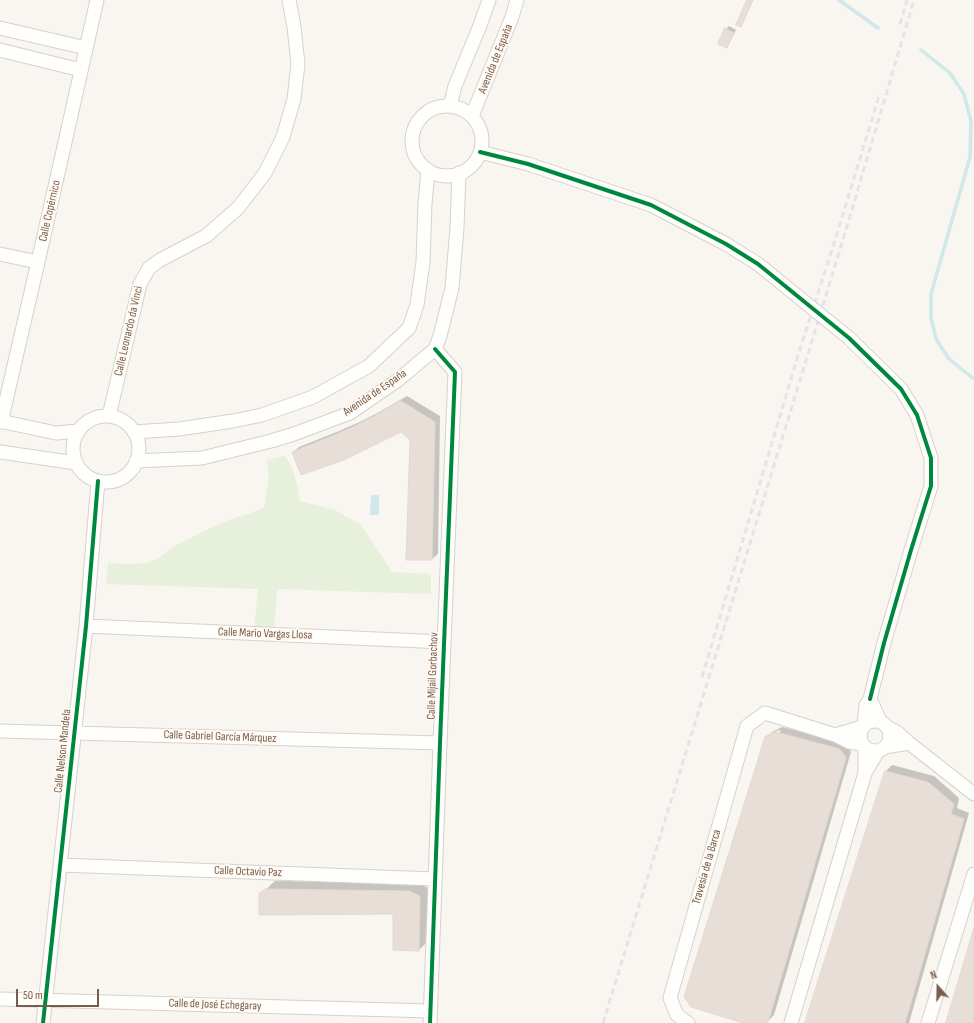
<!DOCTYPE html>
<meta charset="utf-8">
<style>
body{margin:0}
#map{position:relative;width:974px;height:1023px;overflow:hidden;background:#f9f5f0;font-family:"Sofia Sans Condensed",sans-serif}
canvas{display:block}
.north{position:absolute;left:918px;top:967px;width:40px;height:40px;-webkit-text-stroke:3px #fffaf3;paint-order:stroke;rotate:340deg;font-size:11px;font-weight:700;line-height:16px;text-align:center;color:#7a5c4d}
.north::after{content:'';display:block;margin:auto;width:14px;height:18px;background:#7a5c4d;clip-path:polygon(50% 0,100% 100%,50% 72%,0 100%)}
.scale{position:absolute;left:16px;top:989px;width:83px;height:18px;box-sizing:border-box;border:2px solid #7a5c4d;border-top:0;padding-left:5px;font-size:12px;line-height:14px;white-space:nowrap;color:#7a5c4d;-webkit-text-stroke:3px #fffaf3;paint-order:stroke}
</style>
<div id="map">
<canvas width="974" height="1023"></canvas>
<div class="north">N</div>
<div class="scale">50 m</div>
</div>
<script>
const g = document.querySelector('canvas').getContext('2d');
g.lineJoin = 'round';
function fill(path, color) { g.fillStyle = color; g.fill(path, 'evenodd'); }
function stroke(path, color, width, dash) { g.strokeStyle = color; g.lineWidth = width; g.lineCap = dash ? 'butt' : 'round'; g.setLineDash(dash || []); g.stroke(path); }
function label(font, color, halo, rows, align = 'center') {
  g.font = font + ' "Sofia Sans Condensed",sans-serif'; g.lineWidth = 3.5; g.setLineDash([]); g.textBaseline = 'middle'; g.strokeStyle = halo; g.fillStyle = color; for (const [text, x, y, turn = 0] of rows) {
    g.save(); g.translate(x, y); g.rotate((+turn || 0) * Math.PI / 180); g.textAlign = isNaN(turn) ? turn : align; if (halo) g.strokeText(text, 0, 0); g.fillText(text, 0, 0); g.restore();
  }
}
fill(new Path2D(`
 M 285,456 C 295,470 297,484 300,501 L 335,510 L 361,525 L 392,572 L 431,574 L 431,594 L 277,589 L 274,630 L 254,630 L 258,589 L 106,584 L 108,563 L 128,564 L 146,563 L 155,560 L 175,546 L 202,532 L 229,520 L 254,512 L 264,507 L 269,477 L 267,460 Z`), '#e7f0db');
fill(new Path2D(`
 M 371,495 L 379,495 L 379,515 L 370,515 Z`), '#d0e8ea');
fill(new Path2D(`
 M 729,26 L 736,30 L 729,44 L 726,47 L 726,29 Z
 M 407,396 L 440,416 L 438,554 L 432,559 L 411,439 L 401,431 L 293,452 L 299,447 L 339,431 L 362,421 L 381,411 Z
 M 782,727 L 846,743 L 851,752 L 774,1015 L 768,1021 L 764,1023 L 746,1023 L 766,738 L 769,734 L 769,736 L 781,731 L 780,730 L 769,734 L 772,732 Z
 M 892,765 L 934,776 L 959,798 L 957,808 L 969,813 L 909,1023 L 806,1023 L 886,771 Z
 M 275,881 L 418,883 L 428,888 L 428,941 L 419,950 L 395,913 L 260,895 Z`), '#0003');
stroke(new Path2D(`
 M 839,0 L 878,28
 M 921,50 L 950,73 L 964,94 L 971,121 L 970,157 L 931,294 L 931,318 L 936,339 L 949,359 L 974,379`), '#d0e8ea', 3.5);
const building = new Path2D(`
 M 747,0 L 753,0 L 741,27 L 736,25 Z
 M 725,28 L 734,33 L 727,48 L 718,44 Z
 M 401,401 L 435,422 L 432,560 L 406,560 L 410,440 L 401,432 L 344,460 L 301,475 L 292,452 L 332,436 L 355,426 L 374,416 Z
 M 776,732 L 840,749 L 846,758 L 768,1022 L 766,1023 L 743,1023 L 691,1007 L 684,997 L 765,737 Z
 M 885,771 L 928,782 L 954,804 L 951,814 L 964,819 L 905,1023 L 805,1023 Z
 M 265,889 L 409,891 L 420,896 L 419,951 L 393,950 L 393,914 L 259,915 L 259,894 Z
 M 974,928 L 974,1023 L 946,1023 Z`);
fill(building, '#e6ded7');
stroke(building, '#e2d8d2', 1);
const street = new Path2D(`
 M 0,28 L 86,48
 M 0,50 L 81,70
 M 450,106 L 455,86 L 479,28 L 489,0
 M412 141a35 35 0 1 1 70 0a35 35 0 1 1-70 0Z
 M 472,116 L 512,17 L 517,0
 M 480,152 L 528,164 L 651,205 L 726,244 L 758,264
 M 0,254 L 38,262
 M 849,338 L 901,389 L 917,415 L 931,458 L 931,486 L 911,550 L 884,643 L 870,699
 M 109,416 L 140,284 L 149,268 L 160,260 L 206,236 L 238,208 L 265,173 L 283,137 L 294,99 L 298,64 L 294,27 L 289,0
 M73 449a33 33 0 1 1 66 0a33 33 0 1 1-66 0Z
 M 0,421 L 56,433 L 78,431
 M 1,422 L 38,262 L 97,0
 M 134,432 L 179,429 L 233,421 L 262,415 L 313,397 L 369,366 L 409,328 L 417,305 L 423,262 L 425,204 L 428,170
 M 0,452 L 76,463
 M 136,461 L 202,458 L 271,441 L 294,434 L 350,413 L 398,380 L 435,349 L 440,336 L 452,288 L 457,228 L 459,173
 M 86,626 L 444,642
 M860 736a15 15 0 1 1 30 0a15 15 0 1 1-30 0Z
 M 864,725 L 866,705 L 870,699 L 880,721
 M 862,727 L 835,735 L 849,742 L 862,744
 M 0,731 L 440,743
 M 909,743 L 974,794
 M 865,747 L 865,773 L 878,751
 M 885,747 L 909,743 L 898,733 L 887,727
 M 60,865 L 435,879
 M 0,999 L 430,1011
 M 43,1023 L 86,626 L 98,481
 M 430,1023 L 440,743 L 455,372 L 435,349
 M 688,1023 L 677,1015 L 670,998 L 747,726 L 765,713 L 835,735
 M 791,1023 L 865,773
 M 928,1023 L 974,874`);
stroke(street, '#d7d1cb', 15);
stroke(street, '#fefefd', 13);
stroke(new Path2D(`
 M 900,24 L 907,0
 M 702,677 L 800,349 L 836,237 L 880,93
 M 603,1023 L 842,243 L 914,0`), '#e6e3e7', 3, [6, 4]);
const streetBridge = new Path2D(`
 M 758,264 L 849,338`);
stroke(streetBridge, '#d7d1cb', 15, []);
stroke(streetBridge, '#fefefd', 13);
stroke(new Path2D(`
 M 480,152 L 528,164 L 651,205 L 726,244 L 758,264 L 849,338 L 901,389 L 917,415 L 931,458 L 931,486 L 911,550 L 884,643 L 870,699
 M 43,1023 L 86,626 L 98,481
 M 430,1023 L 440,743 L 455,372 L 435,349`), '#00873e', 4);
label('12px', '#7a5c4d', '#fffaf3', [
 ["Avenida de España",496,59,-68],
 ["Calle Copérnico",50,211,-77],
 ["Calle Leonardo da Vinci",129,331,-77],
 ["Avenida de España",375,393,-34],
 ["Calle Mario Vargas Llosa",265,634,2],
 ["Calle Mijail Gorbachov",433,676,-88],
 ["Calle Gabriel García Márquez",220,737,2],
 ["Calle Nelson Mandela",63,751,-84],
 ["Travesía de la Barca",707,867,-74],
 ["Calle Octavio Paz",248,872,2],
 ["Calle de José Echegaray",215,1005,2]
]);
</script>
